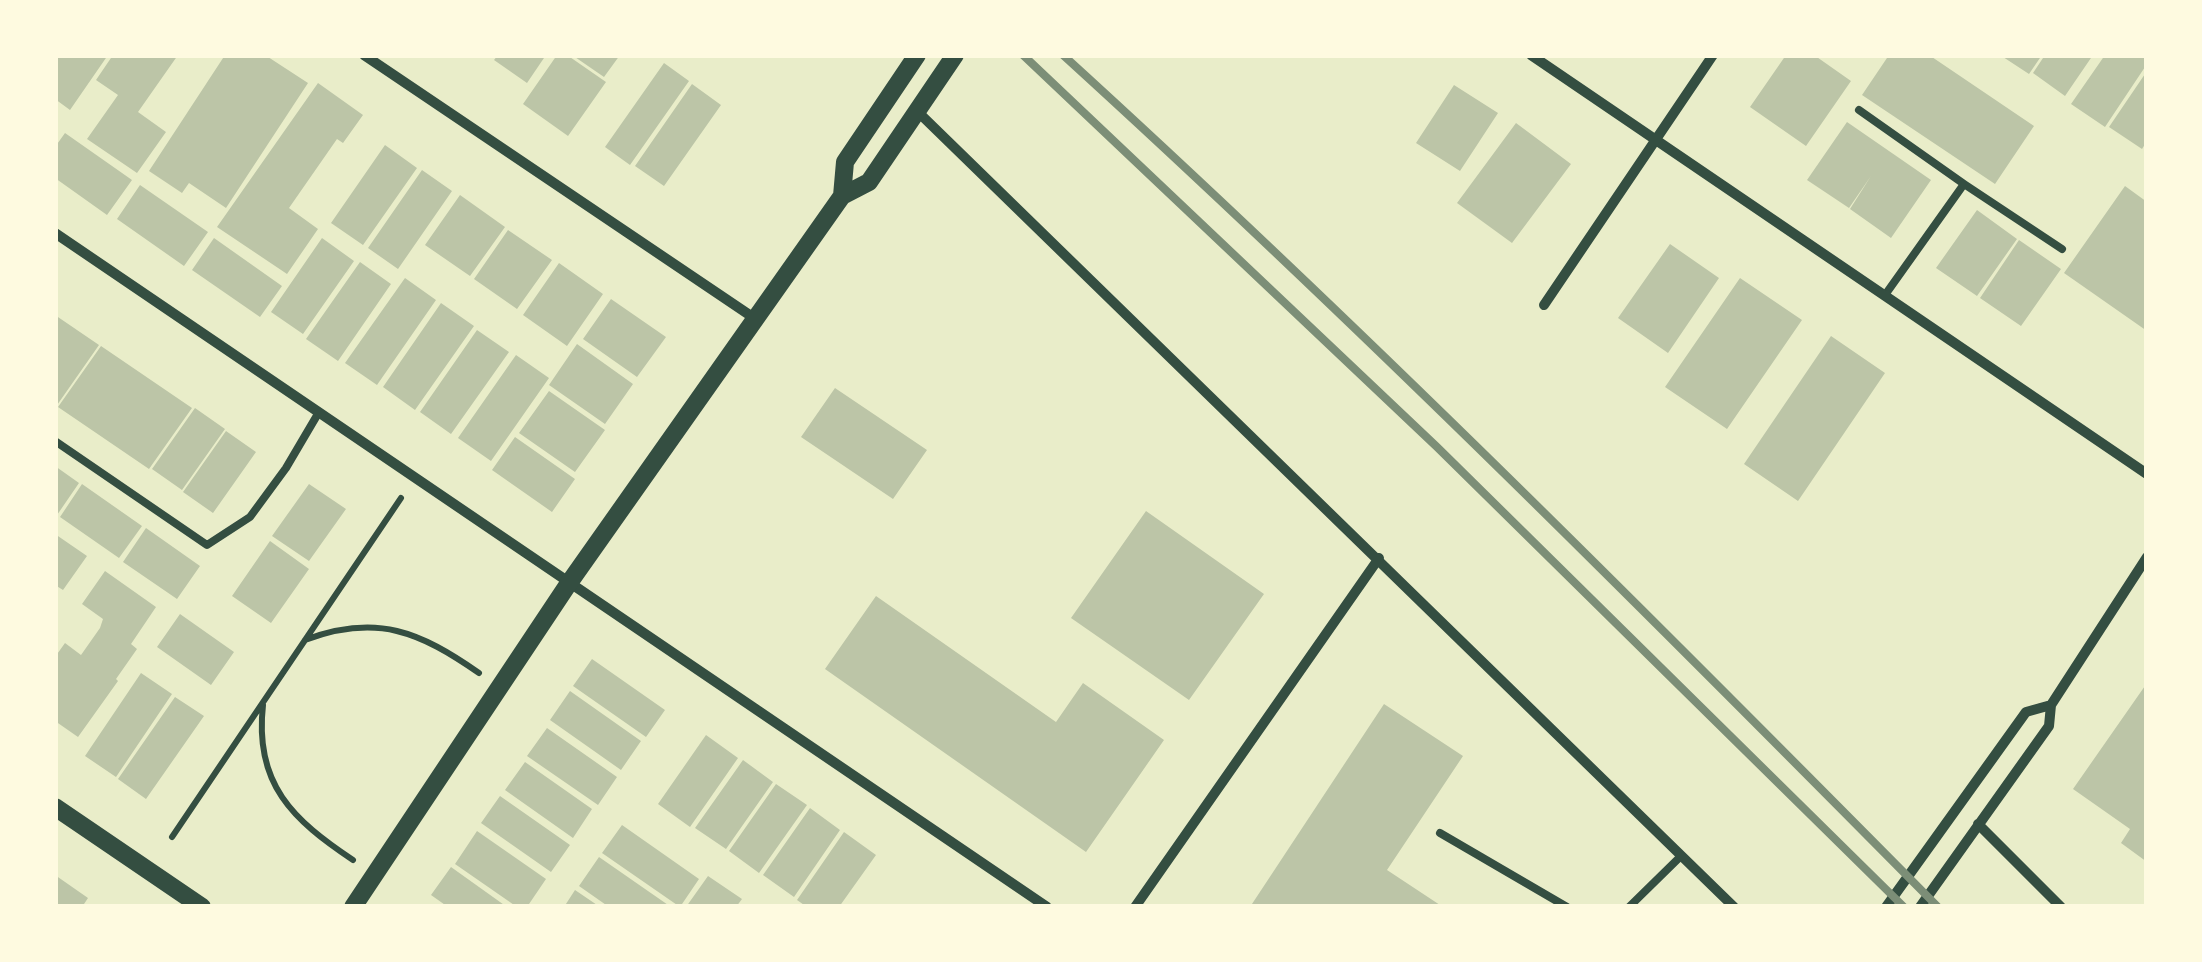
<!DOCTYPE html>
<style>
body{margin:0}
#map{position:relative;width:2202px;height:962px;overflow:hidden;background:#e9edc9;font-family:"Titillium Web",sans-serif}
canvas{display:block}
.frame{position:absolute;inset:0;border:58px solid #fefae0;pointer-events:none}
</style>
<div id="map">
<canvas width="2202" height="962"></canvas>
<div class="frame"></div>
</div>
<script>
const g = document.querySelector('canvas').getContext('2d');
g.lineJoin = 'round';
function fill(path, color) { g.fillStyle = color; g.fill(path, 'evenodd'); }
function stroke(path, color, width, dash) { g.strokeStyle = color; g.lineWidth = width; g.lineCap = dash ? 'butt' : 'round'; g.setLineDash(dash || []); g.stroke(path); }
fill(new Path2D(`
 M 59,55 L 108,55 L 70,110 L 55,99 L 55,61 Z
 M 113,55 L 178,55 L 138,112 L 166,132 L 137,173 L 87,139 L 118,95 L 96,80 Z
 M 225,55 L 265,55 L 308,83 L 226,208 L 189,183 L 182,193 L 149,171 Z
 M 498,55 L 546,55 L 527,83 L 494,60 Z
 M 557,55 L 567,55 L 606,82 L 568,136 L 523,104 Z
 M 572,55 L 620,55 L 604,77 Z
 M 1786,55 L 1814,55 L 1851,81 L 1806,146 L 1750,107 Z
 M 1889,55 L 1929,55 L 2034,126 L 1995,184 L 1862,95 Z
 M 2000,55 L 2042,55 L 2029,74 Z
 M 2045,55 L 2093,55 L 2065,96 L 2033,73 Z
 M 2105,55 L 2147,55 L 2147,64 L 2105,127 L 2071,104 Z
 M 664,63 L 689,81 L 630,165 L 605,147 Z
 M 2147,71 L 2147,141 L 2142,149 L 2109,127 Z
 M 318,83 L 363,115 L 343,143 L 337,139 L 289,208 L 318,229 L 287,274 L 217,227 Z
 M 692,84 L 721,105 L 664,186 L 635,166 Z
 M 1454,85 L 1498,113 L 1460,171 L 1416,143 Z
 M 1847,122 L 1931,180 L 1891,238 L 1850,209 L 1871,176 L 1849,208 L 1807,180 Z
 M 1516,123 L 1571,164 L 1512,243 L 1457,203 Z
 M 65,133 L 132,180 L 107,215 L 55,178 L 55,147 Z
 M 385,145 L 417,168 L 363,245 L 331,223 Z
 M 422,170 L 452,191 L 398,269 L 368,248 Z
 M 140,185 L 208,232 L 184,266 L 117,219 Z
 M 2125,186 L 2147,202 L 2147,331 L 2064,273 Z
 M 460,195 L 505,227 L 470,276 L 425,245 Z
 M 1977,210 L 2017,239 L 1977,296 L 1936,268 Z
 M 508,230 L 552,260 L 517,309 L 474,279 Z
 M 214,238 L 282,286 L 260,317 L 192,270 Z
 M 322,238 L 354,261 L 303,334 L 271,312 Z
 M 2019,240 L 2061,269 L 2021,326 L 1980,298 Z
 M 1670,244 L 1719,278 L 1668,353 L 1618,318 Z
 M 360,262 L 391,284 L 338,361 L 306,339 Z
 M 559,263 L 603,294 L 567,346 L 523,315 Z
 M 405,278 L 436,300 L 377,385 L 345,363 Z
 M 1740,278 L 1802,320 L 1727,429 L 1665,387 Z
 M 611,299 L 666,337 L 637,377 L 583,339 Z
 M 441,303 L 474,326 L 415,410 L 383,387 Z
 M 55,315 L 99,345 L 55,408 Z
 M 477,330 L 509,352 L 451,434 L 420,412 Z
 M 1831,336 L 1885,373 L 1798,501 L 1744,464 Z
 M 577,344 L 633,384 L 605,424 L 549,385 Z
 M 101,346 L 192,408 L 149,469 L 58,407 Z
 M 516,355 L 549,378 L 491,461 L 458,438 Z
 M 835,388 L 927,450 L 893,499 L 801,437 Z
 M 549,391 L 605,430 L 575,472 L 519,433 Z
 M 195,408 L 225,429 L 182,490 L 152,469 Z
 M 226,431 L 256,452 L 213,513 L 183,492 Z
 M 515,437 L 575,479 L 552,512 L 492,470 Z
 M 55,466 L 79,483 L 55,518 Z
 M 82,484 L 142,526 L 119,558 L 60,517 Z
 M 309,484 L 346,509 L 309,561 L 272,536 Z
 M 1146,511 L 1264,594 L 1189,700 L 1071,618 Z
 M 146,528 L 200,566 L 177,599 L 123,562 Z
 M 55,534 L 87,556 L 63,590 L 55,585 Z
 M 270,541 L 309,569 L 271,623 L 232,596 Z
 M 105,571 L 156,607 L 131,644 L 137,649 L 116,679 L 118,681 L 78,737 L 55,721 L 55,657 L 65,643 L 81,655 L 100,628 L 103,619 L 82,604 Z
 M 876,596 L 1056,722 L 1083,683 L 1164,740 L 1086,852 L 825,669 Z
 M 180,614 L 234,652 L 211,685 L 157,647 Z
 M 592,659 L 665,710 L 646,737 L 573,686 Z
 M 141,673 L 172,694 L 116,777 L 85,756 Z
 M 2147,683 L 2147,862 L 2121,843 L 2130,829 L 2073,789 Z
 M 570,691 L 641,741 L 621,770 L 550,720 Z
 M 175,697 L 204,716 L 146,799 L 118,779 Z
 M 1384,704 L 1463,756 L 1387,870 L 1443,907 L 1250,907 Z
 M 547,728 L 617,777 L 598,805 L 527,756 Z
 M 706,735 L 738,758 L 690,827 L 658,804 Z
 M 743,760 L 773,782 L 726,849 L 695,828 Z
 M 525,762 L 592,809 L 573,838 L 505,790 Z
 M 776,784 L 807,805 L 759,873 L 729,851 Z
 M 500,796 L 570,845 L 551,872 L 481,823 Z
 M 810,808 L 840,830 L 794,897 L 763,875 Z
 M 622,825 L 699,879 L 680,907 L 602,853 Z
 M 477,831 L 546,879 L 527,907 L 517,907 L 455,864 Z
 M 844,832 L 876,855 L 839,907 L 807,907 L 797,900 Z
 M 599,857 L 671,907 L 609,907 L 579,886 Z
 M 451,867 L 507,907 L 448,907 L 431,895 Z
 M 55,875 L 88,898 L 82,907 L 55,907 Z
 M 708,876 L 742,899 L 736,907 L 686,907 Z
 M 575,890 L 600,907 L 564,907 Z`), '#bcc5a7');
stroke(new Path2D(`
 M 305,640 C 377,613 420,632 479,673
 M 263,705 C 254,784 293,820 353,860
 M 172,837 L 401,498`), '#344e41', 6);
stroke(new Path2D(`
 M 1859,110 L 1964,184 L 1885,295
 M 1964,184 L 2062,249
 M 55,441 L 207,545 L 250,517 L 286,468 L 319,412
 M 1440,833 L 1567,907
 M 1629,907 L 1681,856`), '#344e41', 8);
stroke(new Path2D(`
 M 364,55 L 757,320
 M 1531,55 L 2147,474
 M 917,111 L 1734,907
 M 55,233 L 1047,907
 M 1544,305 L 1713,55
 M 1978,824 L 2061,907
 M 1135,907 L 1379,558
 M 1886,907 L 2026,712 L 2051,705
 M 1920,907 L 2049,726 L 2051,705 L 2147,557`), '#344e41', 10);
stroke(new Path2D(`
 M 842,196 L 869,182 L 955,55
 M 55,807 L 202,907
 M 353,907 L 569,583 L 842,196 L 845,162 L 917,55`), '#344e41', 18);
stroke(new Path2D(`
 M 1023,55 L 1437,447 L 1904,907
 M 1063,55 C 1364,329 1652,618 1938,907`), '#7c8e77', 8);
</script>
